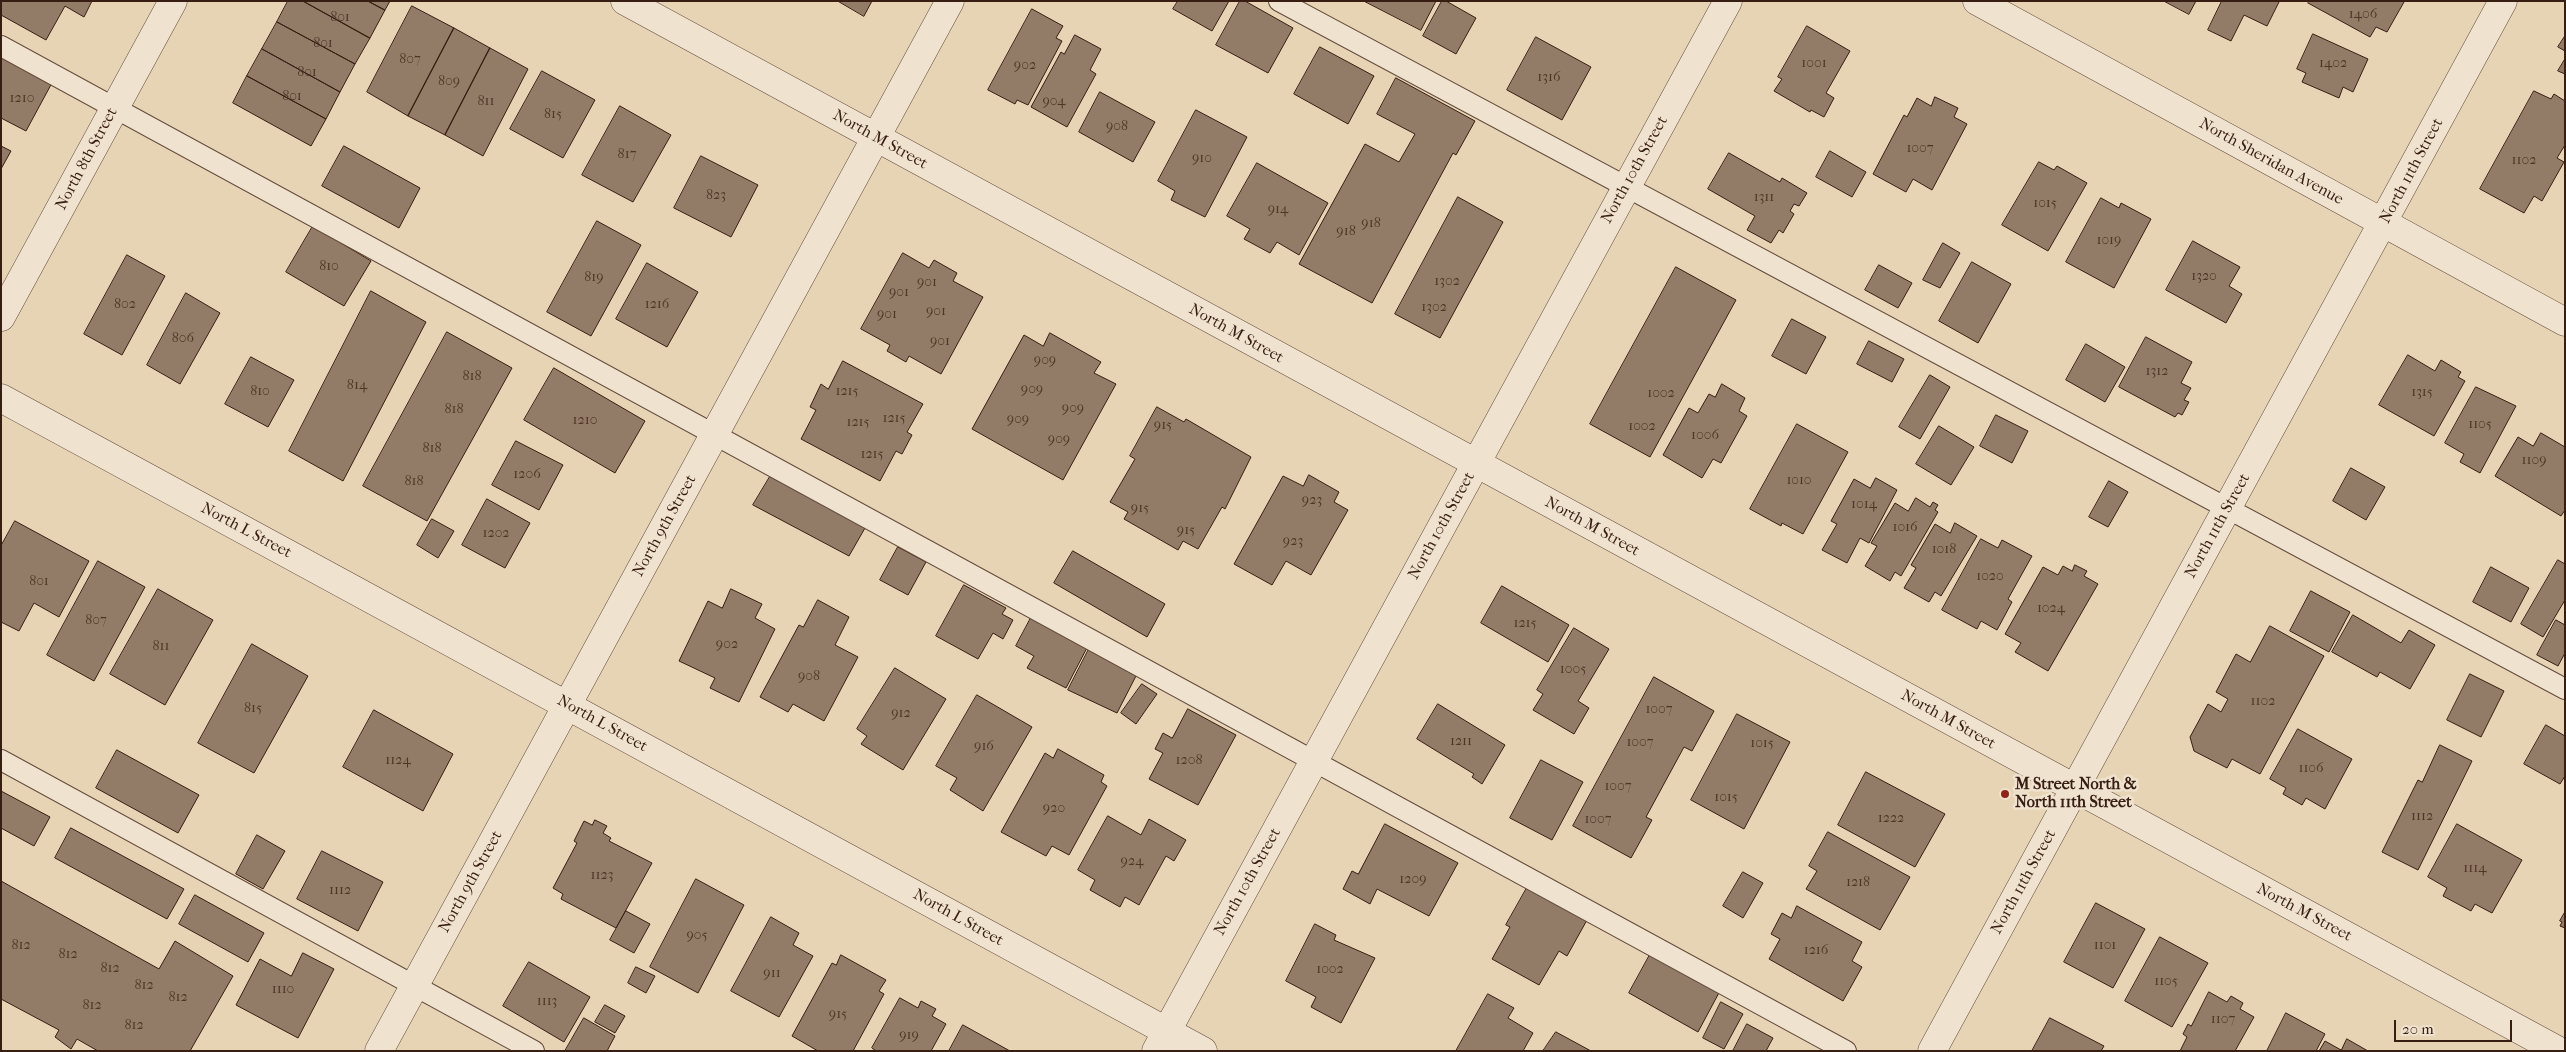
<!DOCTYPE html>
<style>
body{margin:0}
#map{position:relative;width:2566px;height:1052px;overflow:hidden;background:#e7d4b5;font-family:"IM FELL French Canon",serif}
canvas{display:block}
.frame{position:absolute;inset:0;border:2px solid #381d13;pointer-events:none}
.scale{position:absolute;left:2394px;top:1020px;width:118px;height:22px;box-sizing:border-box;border:2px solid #381d13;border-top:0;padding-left:6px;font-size:15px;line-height:18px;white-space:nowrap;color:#381d13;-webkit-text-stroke:4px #efe3cf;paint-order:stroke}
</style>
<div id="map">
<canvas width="2566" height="1052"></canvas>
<div class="frame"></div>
<div class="scale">20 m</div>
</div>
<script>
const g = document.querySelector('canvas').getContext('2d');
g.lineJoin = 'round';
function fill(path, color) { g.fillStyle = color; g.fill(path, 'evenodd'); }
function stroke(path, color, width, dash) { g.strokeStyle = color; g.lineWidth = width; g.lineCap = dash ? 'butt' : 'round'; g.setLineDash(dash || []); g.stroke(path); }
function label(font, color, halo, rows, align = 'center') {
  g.font = font + ' "IM FELL French Canon",serif'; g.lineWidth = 5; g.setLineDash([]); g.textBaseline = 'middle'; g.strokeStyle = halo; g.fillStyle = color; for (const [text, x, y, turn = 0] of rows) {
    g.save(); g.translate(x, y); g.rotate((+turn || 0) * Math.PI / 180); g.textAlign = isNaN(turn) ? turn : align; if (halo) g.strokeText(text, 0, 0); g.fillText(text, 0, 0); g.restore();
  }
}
const building = new Path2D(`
 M 1,1 L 92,1 L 84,17 L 65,6 L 46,40 L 1,15 Z
 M 288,1 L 303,1 L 370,38 L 355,64 L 277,22 Z
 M 303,1 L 368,1 L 385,10 L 370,38 Z
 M 368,1 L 390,1 L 385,10 Z
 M 838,1 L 872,1 L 864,16 Z
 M 1178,1 L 1229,1 L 1212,31 L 1173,9 Z
 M 1240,1 L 1245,1 L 1293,28 L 1268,73 L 1216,45 Z
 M 1364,1 L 1436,1 L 1421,30 Z
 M 1442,1 L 1446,1 L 1476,18 L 1456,54 L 1423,36 Z
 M 2164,1 L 2196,1 L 2189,14 Z
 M 2222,1 L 2278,1 L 2279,2 L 2267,26 L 2244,15 L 2231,41 L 2208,30 Z
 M 2310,1 L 2402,1 L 2404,2 L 2387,32 L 2376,27 L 2370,37 L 2308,3 Z
 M 412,6 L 454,28 L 408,116 L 367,92 Z
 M 1032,9 L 1063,26 L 1056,38 L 1062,41 L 1028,105 L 1017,100 L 1015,104 L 988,90 Z
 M 277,22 L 355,64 L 340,92 L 262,49 Z
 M 1807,26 L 1850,51 L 1826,93 L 1834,98 L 1824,117 L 1811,110 L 1810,112 L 1774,91 L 1782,79 L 1778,77 Z
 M 454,28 L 490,48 L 445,135 L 408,116 Z
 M 2313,34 L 2368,59 L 2353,92 L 2343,87 L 2339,98 L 2302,82 L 2306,73 L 2297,69 Z
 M 1075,35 L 1101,49 L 1090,70 L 1096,74 L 1067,127 L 1031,107 L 1061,52 L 1064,54 Z
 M 2565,36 L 2565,51 L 2558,47 Z
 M 1536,37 L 1591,67 L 1562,120 L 1507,90 Z
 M 1320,47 L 1374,76 L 1348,124 L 1294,94 Z
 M 490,48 L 528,69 L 483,156 L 445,135 Z
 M 262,49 L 340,92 L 326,119 L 247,76 Z
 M 1,53 L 53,81 L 26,131 L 1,118 Z
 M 2565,59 L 2565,74 L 2558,71 Z
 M 542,71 L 595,100 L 563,158 L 510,129 Z
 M 247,76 L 326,119 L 311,146 L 233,103 Z
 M 1396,78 L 1475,121 L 1456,155 L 1453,153 L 1372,303 L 1299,264 L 1365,144 L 1399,162 L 1415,134 L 1377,114 Z
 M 2534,91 L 2551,99 L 2554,94 L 2565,101 L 2565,145 L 2557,158 L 2564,162 L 2542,201 L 2534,196 L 2524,213 L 2480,189 Z
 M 1100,92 L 1155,122 L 1133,162 L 1079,132 Z
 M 1935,97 L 1958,108 L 1954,117 L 1967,124 L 1932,190 L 1913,179 L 1906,192 L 1873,174 L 1904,115 L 1907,117 L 1917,98 L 1931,106 Z
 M 620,106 L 671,135 L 633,202 L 582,175 Z
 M 1196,110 L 1247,137 L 1205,217 L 1171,200 L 1175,191 L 1158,181 Z
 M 1,146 L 11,151 L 1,169 Z
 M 344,146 L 420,188 L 399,228 L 322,186 Z
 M 1830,151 L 1866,172 L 1852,197 L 1816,177 Z
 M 1729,153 L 1780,182 L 1782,178 L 1807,193 L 1799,206 L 1794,204 L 1790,211 L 1794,214 L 1783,233 L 1779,230 L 1771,243 L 1747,230 L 1755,216 L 1708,189 Z
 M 701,156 L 758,185 L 731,237 L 674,208 Z
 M 2039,162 L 2054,170 L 2057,166 L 2087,183 L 2048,251 L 2002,225 Z
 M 1257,163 L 1328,203 L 1299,255 L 1277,242 L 1270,253 L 1244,239 L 1250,229 L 1227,216 Z
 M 1458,197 L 1503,222 L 1440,338 L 1395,314 Z
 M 2101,198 L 2119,208 L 2121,203 L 2151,219 L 2114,288 L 2066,262 Z
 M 597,221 L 641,245 L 591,336 L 547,312 Z
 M 313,226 L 371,261 L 344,306 L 286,272 Z
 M 2193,241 L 2240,267 L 2229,286 L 2242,294 L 2226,323 L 2166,290 Z
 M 1943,243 L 1960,253 L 1940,288 L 1923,280 Z
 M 903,253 L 929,268 L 934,260 L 957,273 L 953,281 L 983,297 L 941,374 L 909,356 L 906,362 L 887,351 L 890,345 L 861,329 Z
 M 127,255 L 165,276 L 122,355 L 84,334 Z
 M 1972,262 L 2011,284 L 1978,343 L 1939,321 Z
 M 647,263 L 698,292 L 667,347 L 616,319 Z
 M 1879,265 L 1912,283 L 1898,308 L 1865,290 Z
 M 1676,267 L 1736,300 L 1650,457 L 1590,424 Z
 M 371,291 L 426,322 L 343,481 L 289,451 Z
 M 186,293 L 220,313 L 180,384 L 147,365 Z
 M 1792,319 L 1826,337 L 1806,374 L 1772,356 Z
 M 447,332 L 512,368 L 427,521 L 363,486 Z
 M 1050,333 L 1101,362 L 1094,373 L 1116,384 L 1063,480 L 972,429 L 1024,335 L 1043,346 Z
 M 2146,337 L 2192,362 L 2181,383 L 2191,388 L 2184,400 L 2189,402 L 2182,415 L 2178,413 L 2175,417 L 2119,387 Z
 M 1869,341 L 1904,359 L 1892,382 L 1857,364 Z
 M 2086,344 L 2125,367 L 2105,402 L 2066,380 Z
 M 2408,355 L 2435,371 L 2441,360 L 2461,372 L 2458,377 L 2465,381 L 2434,436 L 2379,405 Z
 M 251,357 L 294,380 L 268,427 L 225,404 Z
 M 843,361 L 923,404 L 907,432 L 912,435 L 902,454 L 896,451 L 880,481 L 801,439 L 816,410 L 810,407 L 821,384 L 828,389 Z
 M 554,368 L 645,421 L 615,473 L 524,420 Z
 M 1930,375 L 1950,387 L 1920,439 L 1899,427 Z
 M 1722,384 L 1745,398 L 1739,411 L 1747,416 L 1721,463 L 1713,459 L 1702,478 L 1663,455 L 1689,408 L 1698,413 L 1709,394 L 1715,397 Z
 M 2476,387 L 2516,406 L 2480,473 L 2460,462 L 2464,454 L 2445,443 Z
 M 1157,407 L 1184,422 L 1186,419 L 1251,457 L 1225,509 L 1222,507 L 1198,549 L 1183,541 L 1178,550 L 1124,519 L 1128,512 L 1110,502 L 1135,459 L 1130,456 Z
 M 1996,415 L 2028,431 L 2012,463 L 1980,446 Z
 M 1797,424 L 1848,452 L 1803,534 L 1782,523 L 1781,526 L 1750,509 Z
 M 1939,426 L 1974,447 L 1951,485 L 1916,464 Z
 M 2541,433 L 2565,447 L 2565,510 L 2561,516 L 2495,476 L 2518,437 L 2533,446 Z
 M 516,441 L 563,465 L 539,510 L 492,485 Z
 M 2351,468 L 2385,487 L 2366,520 L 2333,501 Z
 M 771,475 L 865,528 L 849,556 L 753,505 Z
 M 1309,475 L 1339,492 L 1334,502 L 1348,510 L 1311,575 L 1286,561 L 1272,585 L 1234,564 L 1283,476 L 1303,486 Z
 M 1876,478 L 1897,490 L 1869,543 L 1860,538 L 1847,563 L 1822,550 L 1837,524 L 1831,521 L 1854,479 L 1870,488 Z
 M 2109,481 L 2128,492 L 2108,527 L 2089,517 Z
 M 1916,498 L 1930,507 L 1933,502 L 1938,505 L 1935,510 L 1938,512 L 1901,576 L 1895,572 L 1890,581 L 1865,566 L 1877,546 L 1871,543 L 1895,503 L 1908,511 Z
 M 487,499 L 530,523 L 505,568 L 462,545 Z
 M 432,519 L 454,531 L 438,558 L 417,545 Z
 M 15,521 L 89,561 L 59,617 L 34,603 L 19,631 L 1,622 L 1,546 Z
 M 1955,523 L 1977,536 L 1941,596 L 1935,592 L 1929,602 L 1904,588 L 1916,568 L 1911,565 L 1935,524 L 1950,533 Z
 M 1981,539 L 1998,548 L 2002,540 L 2032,556 L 2008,599 L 2012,602 L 1997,630 L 1981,621 L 1977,629 L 1942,610 Z
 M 898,547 L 926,562 L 908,595 L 880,580 Z
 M 1073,551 L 1165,604 L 1147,637 L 1054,583 Z
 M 2558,560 L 2565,564 L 2565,600 L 2543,637 L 2521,624 Z
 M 98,561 L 145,587 L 94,681 L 47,655 Z
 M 2075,565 L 2087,571 L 2084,576 L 2098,584 L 2048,671 L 2015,652 L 2021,643 L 2005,634 L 2043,567 L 2058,575 L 2063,566 L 2072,571 Z
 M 2491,567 L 2529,588 L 2511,622 L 2473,602 Z
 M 964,585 L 1006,608 L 1002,614 L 1013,620 L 1003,639 L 993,633 L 978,659 L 936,636 Z
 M 1502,586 L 1569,625 L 1548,662 L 1481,623 Z
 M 158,589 L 213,620 L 165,705 L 110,674 Z
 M 731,589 L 762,604 L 755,618 L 775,629 L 739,702 L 710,688 L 715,678 L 679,661 L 708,601 L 722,608 Z
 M 2311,591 L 2350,612 L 2329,652 L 2290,631 Z
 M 818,600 L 849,617 L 835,645 L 858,657 L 824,721 L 793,704 L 788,712 L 760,697 L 799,625 L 803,627 Z
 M 1033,614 L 1089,644 L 1066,688 L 1027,668 L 1034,656 L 1016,646 Z
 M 2353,615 L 2401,643 L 2409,630 L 2435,645 L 2410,689 L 2380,672 L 2377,677 L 2332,652 Z
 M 2556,620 L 2565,625 L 2565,653 L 2558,666 L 2537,655 Z
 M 2270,626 L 2324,656 L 2260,774 L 2232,759 L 2227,768 L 2194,751 L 2190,737 L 2208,704 L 2221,712 L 2228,699 L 2216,692 L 2236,654 L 2250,662 Z
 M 1574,628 L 1609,649 L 1578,701 L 1589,708 L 1574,734 L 1533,710 L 1543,694 L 1537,690 Z
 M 252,644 L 308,676 L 254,773 L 198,743 Z
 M 1089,649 L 1137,674 L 1117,713 L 1068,690 Z
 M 895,668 L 946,699 L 903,770 L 861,744 L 867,736 L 857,729 Z
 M 2470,674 L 2504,691 L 2481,737 L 2447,720 Z
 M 1654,677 L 1714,711 L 1692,751 L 1684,747 L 1646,817 L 1652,820 L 1631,858 L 1573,826 Z
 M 1142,684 L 1157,694 L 1136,724 L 1121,713 Z
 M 977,695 L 1032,727 L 983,811 L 950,790 L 957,778 L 936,766 Z
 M 1438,704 L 1505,745 L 1482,784 L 1472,777 L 1474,774 L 1417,739 Z
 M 1188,709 L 1236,735 L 1198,805 L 1149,779 L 1163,753 L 1155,749 L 1163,733 L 1172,738 Z
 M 374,710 L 453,754 L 423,811 L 343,767 Z
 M 1737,714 L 1790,742 L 1744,829 L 1691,800 Z
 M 2546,725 L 2565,736 L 2565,776 L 2560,784 L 2524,764 Z
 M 2298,729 L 2352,759 L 2325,809 L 2306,798 L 2302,805 L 2283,794 L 2286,788 L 2270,779 Z
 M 2440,745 L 2472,761 L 2418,870 L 2382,852 L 2418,780 L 2422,782 Z
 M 1058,749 L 1104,775 L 1101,782 L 1107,786 L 1069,855 L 1052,846 L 1046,856 L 1001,832 L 1045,753 L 1053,758 Z
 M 117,750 L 199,795 L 178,833 L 96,788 Z
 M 1541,760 L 1583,782 L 1552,840 L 1510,818 Z
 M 1866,772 L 1945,814 L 1915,867 L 1838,825 Z
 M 1,791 L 50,817 L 34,846 L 1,828 Z
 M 1108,816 L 1141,835 L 1149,819 L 1186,840 L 1174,861 L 1166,856 L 1139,905 L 1125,897 L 1120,907 L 1090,890 L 1095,880 L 1078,870 Z
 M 595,820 L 607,826 L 603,833 L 611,838 L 609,841 L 652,863 L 616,928 L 561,899 L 563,894 L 553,888 L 577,843 L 574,841 L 584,821 L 592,825 Z
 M 1385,824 L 1458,863 L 1429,916 L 1377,889 L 1370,904 L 1343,889 L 1352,871 L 1358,874 Z
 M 2457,824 L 2522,860 L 2492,913 L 2475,904 L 2471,911 L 2443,896 L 2447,888 L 2428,877 Z
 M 71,828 L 184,889 L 167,919 L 55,858 Z
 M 1828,832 L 1910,877 L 1880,930 L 1806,889 L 1817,871 L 1809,866 Z
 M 257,835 L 285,851 L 263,889 L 236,874 Z
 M 322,851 L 383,882 L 358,931 L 297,899 Z
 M 1743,872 L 1763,883 L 1743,918 L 1723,906 Z
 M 696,879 L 744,905 L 698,993 L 650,967 Z
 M 1,881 L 159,969 L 175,941 L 233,976 L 190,1051 L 98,1051 L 77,1039 L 71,1049 L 55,1037 L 59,1030 L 1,999 Z
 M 1528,886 L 1587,920 L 1567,956 L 1559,951 L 1539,985 L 1492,959 L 1510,927 L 1506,925 Z
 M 195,895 L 264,933 L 248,962 L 179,924 Z
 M 2096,903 L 2145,929 L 2113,988 L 2064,962 Z
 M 1797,906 L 1862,942 L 1852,961 L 1862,967 L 1843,1001 L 1769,959 L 1780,939 L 1771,934 L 1782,913 L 1791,918 Z
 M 626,911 L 650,924 L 634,953 L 610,940 Z
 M 2565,912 L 2565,928 L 2560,926 L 2562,922 L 2560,921 Z
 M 771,917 L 799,933 L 793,945 L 813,956 L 779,1017 L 731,991 Z
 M 1315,924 L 1336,935 L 1334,940 L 1375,958 L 1341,1023 L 1311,1007 L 1316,997 L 1286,981 Z
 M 2160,937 L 2208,963 L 2172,1027 L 2125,1001 Z
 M 1652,951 L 1721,989 L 1698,1032 L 1629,993 Z
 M 303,953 L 334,969 L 298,1038 L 236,1005 L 260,959 L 291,976 Z
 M 841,955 L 886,980 L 879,991 L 884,994 L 853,1051 L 818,1051 L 792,1036 L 832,963 L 836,965 Z
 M 529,962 L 590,997 L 564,1042 L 503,1006 Z
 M 636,967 L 655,976 L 646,993 L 628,983 Z
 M 2209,992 L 2227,1002 L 2231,996 L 2243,1003 L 2240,1009 L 2254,1017 L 2235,1051 L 2180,1051 L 2187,1037 L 2183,1034 L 2188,1024 L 2191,1026 Z
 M 1488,994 L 1514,1008 L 1508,1018 L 1533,1033 L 1523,1051 L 1456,1051 Z
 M 900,998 L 918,1008 L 921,1001 L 936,1009 L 932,1016 L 946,1024 L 931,1051 L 876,1051 L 872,1048 Z
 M 1721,1002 L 1743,1014 L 1724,1049 L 1703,1038 Z
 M 605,1005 L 625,1016 L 615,1033 L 595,1022 Z
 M 2286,1013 L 2325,1034 L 2316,1051 L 2267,1051 Z
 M 584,1018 L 615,1036 L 607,1051 L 565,1051 Z
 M 2050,1018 L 2104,1046 L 2101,1051 L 2032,1051 Z
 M 1747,1024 L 1773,1038 L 1766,1051 L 1733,1051 Z
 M 963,1025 L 1010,1051 L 949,1051 Z
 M 1556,1032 L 1591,1051 L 1543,1051 Z
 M 2347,1039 L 2368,1051 L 2319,1051 L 2325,1041 L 2341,1050 Z`);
fill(building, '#937c67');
stroke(building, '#381d13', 1);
const service = new Path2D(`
 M 1279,1 L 2565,689
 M 1,46 L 1846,1051
 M 1,760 L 534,1051`);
const minor = new Path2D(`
 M 625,1 L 2559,1051
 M 1977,1 L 2565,322
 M 1,317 L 173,1
 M 1,398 L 1203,1051
 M 379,1051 L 950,1
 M 1156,1051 L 1728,1
 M 1932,1051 L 2503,1`);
stroke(service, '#644b3c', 22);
stroke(minor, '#644b3c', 29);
stroke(service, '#efe3cf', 20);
stroke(minor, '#efe3cf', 28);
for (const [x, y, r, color] of [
 [2005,794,5,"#8f2418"]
]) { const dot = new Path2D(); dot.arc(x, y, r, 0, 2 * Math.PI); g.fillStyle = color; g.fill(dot); stroke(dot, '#efe3cf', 2); }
label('14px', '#4f3528', null, [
 ["1406",2363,15],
 ["801",340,18],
 ["801",323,44],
 ["807",410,60],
 ["1001",1814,64],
 ["1402",2333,64],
 ["902",1025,66],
 ["801",307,73],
 ["1316",1549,78],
 ["809",449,82],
 ["801",292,97],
 ["1210",22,99],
 ["811",486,102],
 ["904",1054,102],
 ["815",553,115],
 ["908",1117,127],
 ["1007",1920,149],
 ["817",627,155],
 ["910",1202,159],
 ["1102",2524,161],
 ["823",716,196],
 ["1311",1764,198],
 ["1015",2045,204],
 ["914",1278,210],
 ["918",1371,224],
 ["918",1346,232],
 ["1019",2109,241],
 ["810",329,267],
 ["1320",2204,277],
 ["819",594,278],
 ["1302",1447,282],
 ["901",927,283],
 ["901",899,293],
 ["802",125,305],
 ["1216",657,305],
 ["1302",1434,308],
 ["901",936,312],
 ["901",887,315],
 ["806",183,339],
 ["901",940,342],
 ["909",1045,361],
 ["1312",2157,372],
 ["818",472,377],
 ["814",357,386],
 ["909",1032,390],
 ["810",260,392],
 ["1215",847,392],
 ["1315",2422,393],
 ["1002",1661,394],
 ["909",1073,409],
 ["818",454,410],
 ["1215",894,419],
 ["909",1018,420],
 ["1210",585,421],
 ["1215",858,423],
 ["1105",2480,425],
 ["915",1163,426],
 ["1002",1642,427],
 ["1006",1705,436],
 ["909",1059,440],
 ["818",432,449],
 ["1215",872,455],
 ["1109",2534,461],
 ["1206",527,475],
 ["1010",1799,481],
 ["818",414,482],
 ["923",1312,501],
 ["1014",1864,505],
 ["915",1140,509],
 ["1016",1905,528],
 ["915",1186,531],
 ["1202",496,534],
 ["923",1293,542],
 ["1018",1944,550],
 ["1020",1990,577],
 ["801",39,582],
 ["1024",2051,609],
 ["807",96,621],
 ["1215",1525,624],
 ["902",727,645],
 ["811",161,647],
 ["1005",1573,670],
 ["908",809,677],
 ["1102",2263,702],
 ["815",253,709],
 ["1007",1659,710],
 ["912",901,714],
 ["1211",1461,742],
 ["1007",1640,743],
 ["1015",1762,744],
 ["916",984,747],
 ["1124",398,761],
 ["1208",1189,761],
 ["1106",2311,769],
 ["1007",1618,787],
 ["1015",1726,798],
 ["920",1054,809],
 ["1112",2422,817],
 ["1222",1891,819],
 ["1007",1598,820],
 ["924",1132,862],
 ["1114",2475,869],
 ["1123",602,876],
 ["1209",1413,880],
 ["1218",1858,883],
 ["1112",340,891],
 ["905",697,936],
 ["812",21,946],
 ["1101",2105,946],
 ["1216",1816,951],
 ["812",68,955],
 ["812",110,969],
 ["1002",1330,970],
 ["911",772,974],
 ["1105",2166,982],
 ["812",144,986],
 ["1110",283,990],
 ["812",178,998],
 ["1113",547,1002],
 ["812",92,1006],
 ["915",838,1015],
 ["1107",2223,1020],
 ["812",134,1026],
 ["919",909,1036]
]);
label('16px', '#381d13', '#efe3cf', [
 ["North M Street",880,140,29],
 ["North 8th Street",87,159,-62],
 ["North Sheridan Avenue",2271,162,29],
 ["North 10th Street",1635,170,-61],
 ["North 11th Street",2412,171,-62],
 ["North M Street",1236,334,29],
 ["North 9th Street",665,526,-61],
 ["North 10th Street",1442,526,-61],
 ["North 11th Street",2218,526,-61],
 ["North M Street",1592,527,29],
 ["North L Street",246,531,28],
 ["North M Street",1948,720,29],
 ["North L Street",602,724,29],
 ["North 9th Street",471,882,-61],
 ["North 10th Street",1248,882,-61],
 ["North 11th Street",2024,882,-61],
 ["North M Street",2304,913,28],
 ["North L Street",958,918,29]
]);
label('bold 16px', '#381d13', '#efe3cf', [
 ["M Street North &",2015,785],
 ["North 11th Street",2015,803]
], 'left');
</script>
